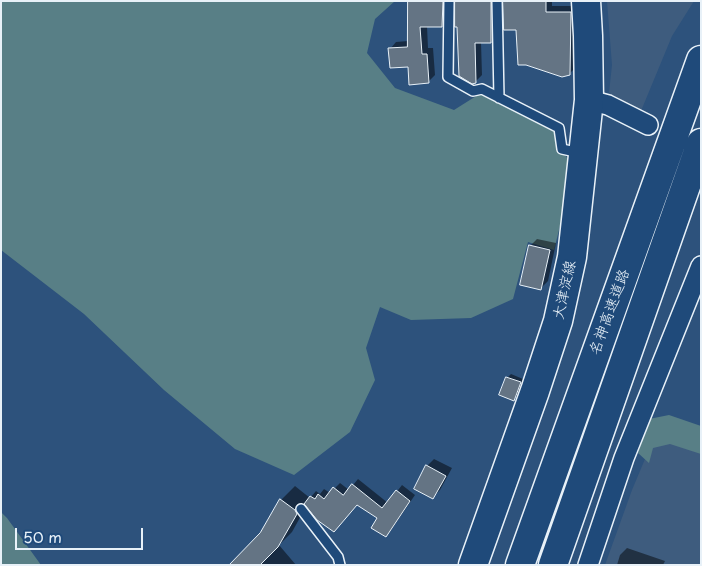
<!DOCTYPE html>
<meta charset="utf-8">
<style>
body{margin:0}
#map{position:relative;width:702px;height:566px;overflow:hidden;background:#2d527c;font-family:"Playpen Sans",sans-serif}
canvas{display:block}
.frame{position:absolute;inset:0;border:2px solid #e8f1f8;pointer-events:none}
.scale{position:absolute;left:15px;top:528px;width:128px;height:22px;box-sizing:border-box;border:2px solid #e8f1f8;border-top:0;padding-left:6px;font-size:15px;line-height:18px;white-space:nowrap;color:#e8f1f8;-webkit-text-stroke:4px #1f4a7a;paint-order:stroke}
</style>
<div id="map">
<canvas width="702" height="566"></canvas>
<div class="frame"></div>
<div class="scale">50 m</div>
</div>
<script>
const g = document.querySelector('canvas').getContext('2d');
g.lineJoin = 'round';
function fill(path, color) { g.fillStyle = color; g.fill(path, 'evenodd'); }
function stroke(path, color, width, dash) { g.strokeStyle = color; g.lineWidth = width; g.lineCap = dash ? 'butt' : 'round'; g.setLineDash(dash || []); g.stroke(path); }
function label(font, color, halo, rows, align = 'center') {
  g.font = font + ' "Playpen Sans","Klee One",sans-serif'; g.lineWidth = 4; g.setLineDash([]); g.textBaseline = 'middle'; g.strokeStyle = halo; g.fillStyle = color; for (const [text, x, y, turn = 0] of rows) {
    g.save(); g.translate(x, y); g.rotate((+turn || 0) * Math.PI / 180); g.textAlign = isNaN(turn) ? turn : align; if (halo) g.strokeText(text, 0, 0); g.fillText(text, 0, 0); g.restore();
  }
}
fill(new Path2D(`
 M 607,1 L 694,1 L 672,36 L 641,111 L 609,93 L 612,65 Z
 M 653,440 L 701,444 L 701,565 L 605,565 L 632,490 Z`), '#3e5c7e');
fill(new Path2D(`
 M 1,1 L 395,1 L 375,19 L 367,53 L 395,88 L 454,110 L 481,93 L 555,130 L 560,149 L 568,159 L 563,214 L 554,250 L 528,242 L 513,299 L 471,318 L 411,320 L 380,307 L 366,348 L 375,380 L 350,432 L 294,475 L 235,449 L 164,390 L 84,314 L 1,250 Z
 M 669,415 L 701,426 L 701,454 L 670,444 L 653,448 L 649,463 L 638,453 L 649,419 Z
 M 1,512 L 7,518 L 41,565 L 1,565 Z`), '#587f86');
fill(new Path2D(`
 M 409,1 L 449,1 L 449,19 L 442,26 L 427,26 L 428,48 L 433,48 L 435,75 L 428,82 L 390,49 L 396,42 L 408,41 Z
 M 456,1 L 497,1 L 497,35 L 491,42 L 481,42 L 482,75 L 475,82 Z
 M 504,1 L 552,1 L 552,6 L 577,6 L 576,67 L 569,74 L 517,28 Z
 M 537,239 L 556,243 L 548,281 L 541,288 L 530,246 Z
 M 511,374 L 523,379 L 517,396 L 513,399 L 501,395 L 508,377 Z
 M 434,459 L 452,468 L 440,490 L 433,497 L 415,488 L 427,466 Z
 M 358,479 L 388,503 L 402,485 L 415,495 L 391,530 L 386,536 L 379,518 L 357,504 L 307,505 L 292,532 L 279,545 L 296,565 L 231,565 L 261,533 L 281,500 L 295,486 L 310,498 L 316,491 L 320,494 L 324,489 L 330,493 L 340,483 L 349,490 Z
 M 627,548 L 665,561 L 663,565 L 617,565 L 620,555 Z`), '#0007');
const building = new Path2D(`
 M 408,1 L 443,1 L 442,27 L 420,27 L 422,54 L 427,54 L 429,83 L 409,85 L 408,67 L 390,68 L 388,48 L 407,47 Z
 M 455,1 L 491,1 L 491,43 L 475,43 L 476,83 L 472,84 L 459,76 L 457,27 L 455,27 Z
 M 503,1 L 546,1 L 546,12 L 571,12 L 570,75 L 562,77 L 526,65 L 518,65 L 516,30 L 504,30 Z
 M 529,245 L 550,250 L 541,290 L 520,285 Z
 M 506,377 L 521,382 L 514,401 L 499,395 Z
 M 426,465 L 446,476 L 433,499 L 414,489 Z
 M 352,484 L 382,508 L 396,490 L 410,501 L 386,537 L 371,528 L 377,518 L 357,505 L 334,532 L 317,520 L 304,504 L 310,496 L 315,499 L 318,494 L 324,499 L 333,487 L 343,495 Z
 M 280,499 L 295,510 L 297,514 L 278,547 L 260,565 L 229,565 L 260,533 Z`);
fill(building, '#647484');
stroke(building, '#e8f1f8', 1);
const service = new Path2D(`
 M 449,1 L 448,77 L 473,91 L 482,89 L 559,128 L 562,149 L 580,153
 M 497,1 L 499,98
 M 301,509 L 338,557 L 340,565`);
const minor = new Path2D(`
 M 589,100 L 608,105 L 648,125
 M 588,565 L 624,458 L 701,266`);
const primary = new Path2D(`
 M 473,565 L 535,391 L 558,321 L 572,257 L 589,100 L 588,36 L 586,1`);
const motorway = new Path2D(`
 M 520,565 L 701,60
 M 553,565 L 701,143`);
stroke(service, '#e8f1f8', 12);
stroke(minor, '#e8f1f8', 22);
stroke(primary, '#e8f1f8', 31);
stroke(motorway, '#e8f1f8', 31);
stroke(service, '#1f4a7a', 9);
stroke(minor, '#1f4a7a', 19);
stroke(primary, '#1f4a7a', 28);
stroke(motorway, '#1f4a7a', 28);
label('15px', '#e8f1f8', '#1f4a7a', [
 ["大津淀線",565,290,-78],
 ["名神高速道路",610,312,-70]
]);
</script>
